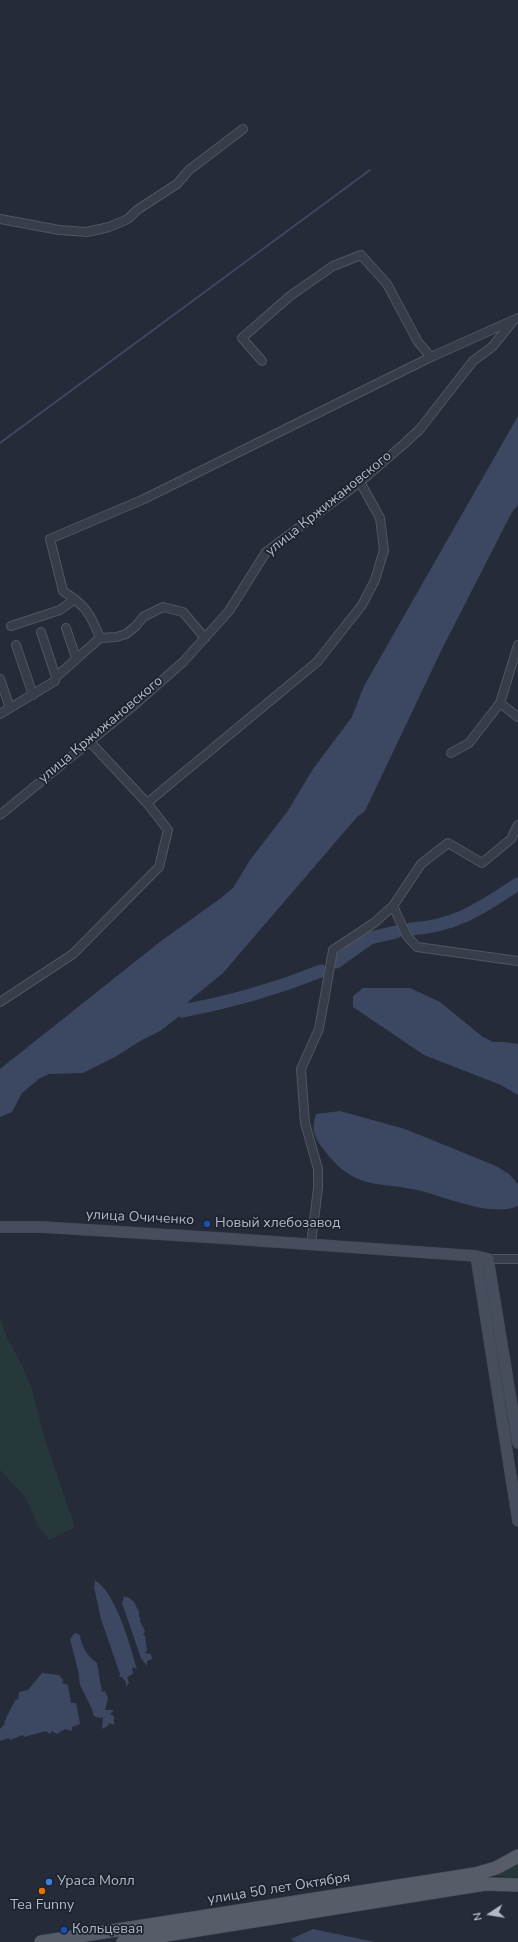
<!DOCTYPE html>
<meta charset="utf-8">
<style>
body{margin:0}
#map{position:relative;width:518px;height:1942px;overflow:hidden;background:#252b39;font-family:"Nunito Sans",sans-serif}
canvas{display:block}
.north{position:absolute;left:470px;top:1894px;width:40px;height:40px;-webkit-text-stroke:3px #1d232e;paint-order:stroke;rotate:258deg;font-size:11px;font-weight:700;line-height:16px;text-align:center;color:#b3b9c5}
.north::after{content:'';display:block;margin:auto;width:14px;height:18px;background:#b3b9c5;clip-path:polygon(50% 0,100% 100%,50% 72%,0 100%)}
</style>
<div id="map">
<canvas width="518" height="1942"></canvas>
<div class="north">N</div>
</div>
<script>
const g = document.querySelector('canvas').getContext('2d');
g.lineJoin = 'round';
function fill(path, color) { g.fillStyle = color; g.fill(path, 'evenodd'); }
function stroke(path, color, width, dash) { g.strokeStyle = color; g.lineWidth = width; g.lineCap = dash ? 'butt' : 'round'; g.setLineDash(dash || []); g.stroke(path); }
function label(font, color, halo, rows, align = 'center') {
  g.font = font + ' "Nunito Sans",sans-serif'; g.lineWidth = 3.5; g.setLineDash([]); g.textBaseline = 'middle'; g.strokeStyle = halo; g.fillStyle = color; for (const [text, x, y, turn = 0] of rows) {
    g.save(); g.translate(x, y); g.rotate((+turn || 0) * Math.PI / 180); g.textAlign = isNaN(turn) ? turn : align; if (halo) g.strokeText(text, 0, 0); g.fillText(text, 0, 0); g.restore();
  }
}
fill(new Path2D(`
 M 0,1316 L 7,1338 L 20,1361 L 31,1386 L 46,1443 L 75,1527 L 49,1540 L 38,1525 L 24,1495 L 0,1470 Z
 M 518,1864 L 518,1878 L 493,1875 Z`), '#27383b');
fill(new Path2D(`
 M 518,416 L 518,505 L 512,512 L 442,649 L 365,811 L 357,817 L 223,973 L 190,1000 L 177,1018 L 160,1031 L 142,1040 L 115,1057 L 83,1073 L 49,1074 L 40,1078 L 22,1093 L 12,1112 L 0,1117 L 0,1069 L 161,941 L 221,898 L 233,888 L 250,860 L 287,812 L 313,769 L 352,717 L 364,686 Z
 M 363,988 L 410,988 L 440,1002 L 483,1037 L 493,1042 L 504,1042 L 518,1044 L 518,1095 L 501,1085 L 424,1055 L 353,1007 L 353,996 Z
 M 340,1111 L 405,1129 L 496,1166 L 509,1174 L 518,1184 L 518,1206 C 491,1218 444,1196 417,1190 C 374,1181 355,1190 324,1150 C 314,1137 311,1130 316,1114 Z
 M 95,1580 C 117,1595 129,1643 137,1669 L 132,1667 L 133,1674 L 127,1677 L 129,1683 L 126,1687 L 126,1682 L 122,1677 L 119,1677 L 120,1674 L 101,1619 L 94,1587 Z
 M 124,1596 L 127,1598 L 127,1596 L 134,1602 L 139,1612 L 139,1618 L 140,1616 L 140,1621 L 145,1631 L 143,1635 L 145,1636 L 147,1650 L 145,1653 L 151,1654 L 152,1659 L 147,1661 L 147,1666 L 141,1658 L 122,1603 Z
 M 75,1633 L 80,1635 C 81,1646 88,1657 97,1663 L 102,1692 L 105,1691 L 108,1698 L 105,1710 L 114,1710 L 110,1714 L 114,1716 L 114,1725 L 109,1723 L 108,1726 L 102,1729 L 103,1717 L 100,1718 L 94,1716 L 91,1707 L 80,1685 L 78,1670 L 70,1639 Z
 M 42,1673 L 59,1675 L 63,1680 L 62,1683 L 68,1685 L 71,1703 L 76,1703 L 80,1724 L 72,1727 L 72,1731 L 65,1729 L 57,1734 L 52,1731 L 50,1734 L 46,1731 L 24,1737 L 23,1735 L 10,1740 L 9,1738 L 0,1741 L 0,1729 L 5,1724 L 4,1721 L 6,1720 L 6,1718 L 16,1699 L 18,1700 L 19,1692 L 28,1690 Z
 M 313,1929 L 375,1942 L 295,1942 L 291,1939 Z`), '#3c4861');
stroke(new Path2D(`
 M 0,443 L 370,170`), '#3c4861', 2);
stroke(new Path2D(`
 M 411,929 C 457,926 481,908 518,884
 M 336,962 L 370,938 L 396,932
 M 182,1011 C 232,1002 273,990 321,971`), '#3c4861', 13);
const street = new Path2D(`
 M 0,219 L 59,230 L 87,232 L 109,227 L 128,219 L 137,210 L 177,184 L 189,170 L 243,129
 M 262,361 L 242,338 L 290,296 L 333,266 L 361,255 L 387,284 L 418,342 L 431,357
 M 11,626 L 60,610 L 75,599
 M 66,628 L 76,658
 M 41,632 L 56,677
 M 205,638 L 183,612 L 163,607 L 143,617 L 136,626 L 126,634 L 116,637 L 100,638 C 90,613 86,606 63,591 L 50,539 L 144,499 L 431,357 L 518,318
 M 16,645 L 33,695
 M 0,679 L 10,708
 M 500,703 L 518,717
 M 0,714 L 55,681 L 56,677 L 100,638
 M 89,741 L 147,803 L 317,662 L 362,605 L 375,580 L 384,550 L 380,518 L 360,482
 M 451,753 L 469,743 L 500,703 L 518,645
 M 0,815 L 132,707 L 183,662 L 229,611 L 266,552 L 360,482 L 405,443 L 420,429 L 473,361 L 492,347 L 514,320
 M 393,906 L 407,936 L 417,947 L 518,961
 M 0,1002 L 73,954 L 159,867 L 168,830 L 147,803
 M 311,1244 L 318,1188 L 318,1169 L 305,1123 L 301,1069 L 319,1029 L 333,950 L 374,923 L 393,906 L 421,864 L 448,843 L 482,863 L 511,839 L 518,825
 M 488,1259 L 518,1259`);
const secondary = new Path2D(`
 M 0,1227 L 42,1227 L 220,1238 L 476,1256 L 488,1259 L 518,1443
 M 476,1256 L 518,1521`);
const primary = new Path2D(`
 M 41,1942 L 475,1874 L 496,1868 L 518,1856
 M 123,1942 L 485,1884 L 518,1885`);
stroke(street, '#505661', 10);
stroke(secondary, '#414752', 12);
stroke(primary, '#414752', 14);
stroke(street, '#383e49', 8);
stroke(secondary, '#464d5c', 11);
stroke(primary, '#565d69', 13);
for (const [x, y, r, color] of [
 [207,1224,4,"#1a4fb4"],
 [49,1882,4,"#3f7fe0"],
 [42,1891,4,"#e8710a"],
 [64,1930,4,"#1a4fb4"]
]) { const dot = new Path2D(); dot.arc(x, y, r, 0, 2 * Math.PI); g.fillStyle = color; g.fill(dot); stroke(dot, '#1d232e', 1.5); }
label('14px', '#b3b9c5', '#1d232e', [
 ["улица Кржижановского",329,504,-39],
 ["улица Кржижановского",101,730,-40],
 ["улица Очиченко",140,1218,3],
 ["улица 50 лет Октября",279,1889,-9]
]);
label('14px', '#b3b9c5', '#1d232e', [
 ["Новый хлебозавод",215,1224],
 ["Ураса Молл",57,1882],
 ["Tea Funny",42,1906,"center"],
 ["Кольцевая",72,1930]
], 'left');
</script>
